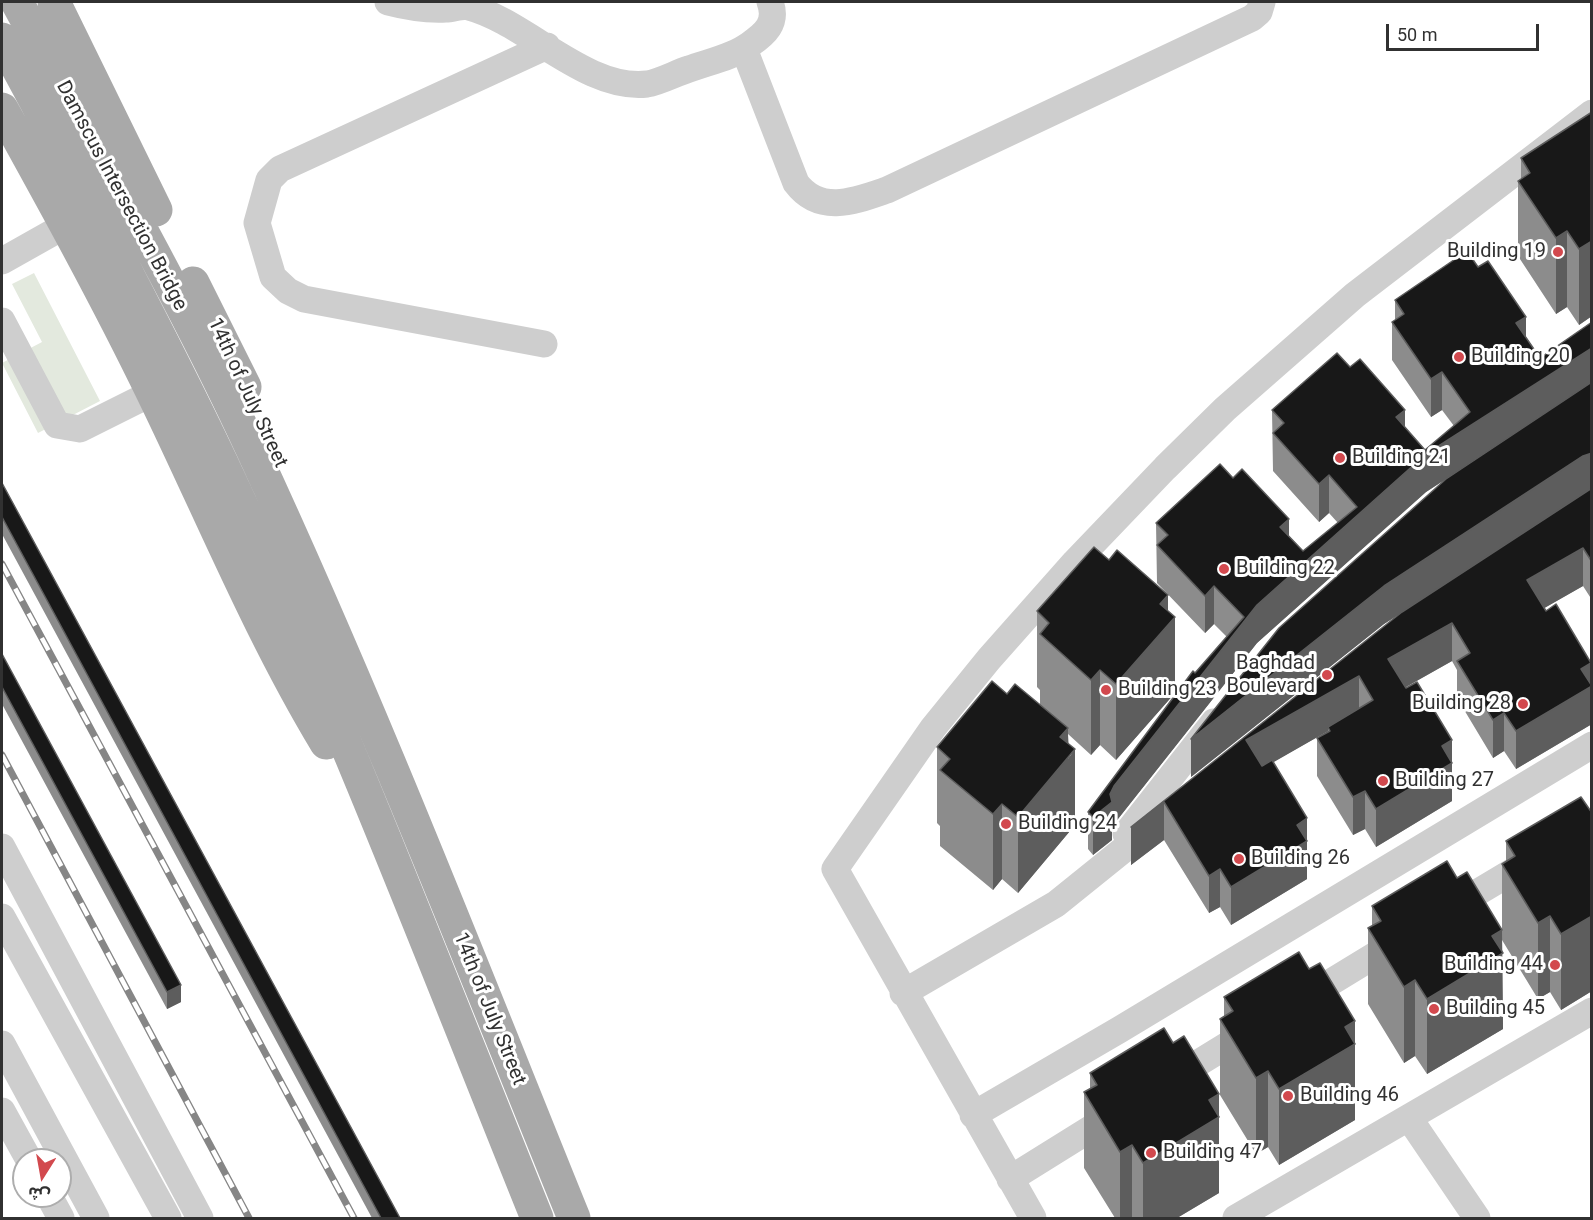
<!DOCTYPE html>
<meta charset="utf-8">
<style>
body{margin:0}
#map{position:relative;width:1593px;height:1220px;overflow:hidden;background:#fff;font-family:Roboto,"Noto Sans Arabic",sans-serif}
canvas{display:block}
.frame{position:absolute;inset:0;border:3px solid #313131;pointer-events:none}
.north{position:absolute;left:12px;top:1148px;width:60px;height:60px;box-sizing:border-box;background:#fff;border:2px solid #adadad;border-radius:50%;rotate:191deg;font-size:16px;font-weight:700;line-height:24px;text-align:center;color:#313131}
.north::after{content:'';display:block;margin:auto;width:21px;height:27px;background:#d2494e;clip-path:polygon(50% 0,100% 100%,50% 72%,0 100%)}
.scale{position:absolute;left:1386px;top:24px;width:153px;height:27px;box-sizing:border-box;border:3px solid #313131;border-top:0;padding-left:8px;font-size:18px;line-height:21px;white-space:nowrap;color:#313131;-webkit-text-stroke:4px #fff;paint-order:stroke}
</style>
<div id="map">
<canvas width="1593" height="1220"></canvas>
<div class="frame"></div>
<div class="north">ش</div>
<div class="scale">50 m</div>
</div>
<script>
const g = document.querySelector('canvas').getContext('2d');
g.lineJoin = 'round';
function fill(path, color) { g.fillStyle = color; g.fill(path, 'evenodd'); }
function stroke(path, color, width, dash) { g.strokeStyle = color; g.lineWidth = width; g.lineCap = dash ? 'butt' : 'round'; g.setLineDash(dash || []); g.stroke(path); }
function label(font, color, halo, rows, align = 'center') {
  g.font = font + ' Roboto,sans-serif'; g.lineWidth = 6; g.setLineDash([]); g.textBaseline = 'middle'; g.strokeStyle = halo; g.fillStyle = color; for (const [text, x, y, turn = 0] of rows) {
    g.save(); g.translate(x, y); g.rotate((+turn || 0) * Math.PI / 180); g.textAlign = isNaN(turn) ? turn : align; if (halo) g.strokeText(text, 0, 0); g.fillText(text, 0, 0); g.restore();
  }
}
fill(new Path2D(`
 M 34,273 L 100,401 L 38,433 L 2,363 L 42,342 L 12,284 Z`), '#e3e9de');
stroke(new Path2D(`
 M 388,2 C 407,7 426,10 446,9 C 453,9 462,5 469,7 C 526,22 586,91 647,84 C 660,82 676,73 689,69 C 708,62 733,57 749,45 C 765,34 778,23 770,2
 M 744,49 L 796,183 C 820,215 855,201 887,190 L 1252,18 L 1259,12 L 1262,2
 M 2,261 L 66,225
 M 2,321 L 57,425 L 80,429 L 152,393
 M 544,344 L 304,299 L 288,291 L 273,277 L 257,223 L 269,180 L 280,169 L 547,46
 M 1126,834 L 1214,722
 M 2,847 L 200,1218
 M 1448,910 L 1592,824
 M 2,917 L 168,1218
 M 903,993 L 1056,904 L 1159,821
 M 1300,1001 L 1400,940
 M 2,1044 L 96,1218
 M 1169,1081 L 1252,1030
 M 2,1111 L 29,1160
 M 973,1115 L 1119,1030 L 1592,745
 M 1409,1118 L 1477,1218
 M 1010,1179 L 1116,1113
 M 49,1196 L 61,1218
 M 1033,1218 L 835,869 L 933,728 L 989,659 L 1075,562 L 1165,468 L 1225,409 L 1355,295 L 1592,113
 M 1236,1218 L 1592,1011`), '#cecece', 27);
stroke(new Path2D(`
 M 17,2 C 97,149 181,296 252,449 C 369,701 470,961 574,1218
 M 54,2 L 156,210
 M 2,39 C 77,178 153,318 221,461 C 337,708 435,965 537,1218
 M 2,109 C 54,203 106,297 153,394 C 210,511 259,632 326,743
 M 193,283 L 245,387`), '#a9a9a9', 33);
const rail = new Path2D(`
 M 2,564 L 354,1218
 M 2,755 L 249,1218`);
stroke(rail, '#868686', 7);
stroke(rail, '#fff', 4.5, [14]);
fill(new Path2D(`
 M 1592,112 L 1592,316 L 1579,325 L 1567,307 L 1556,314 L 1518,256 L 1518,181 L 1521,179 L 1521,158 Z
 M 1395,300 L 1526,337 L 1540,358 L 1592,322 L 1592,600 L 1583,586 L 1544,608 L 1591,663 L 1592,724 L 1516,769 L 1504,751 L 1493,758 L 1457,698 L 1457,670 L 1452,661 L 1406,687 L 1452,740 L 1452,801 L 1376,847 L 1365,829 L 1353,835 L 1317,776 L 1317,738 L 1328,731 L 1273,762 L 1307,818 L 1307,879 L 1231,925 L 1220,907 L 1209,913 L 1164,840 L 1131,865 L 1131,827 L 1400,614 L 1384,624 L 1191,777 L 1443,481 L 1426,492 L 1257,643 L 1114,824 L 1112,830 L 1112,840 L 1093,855 L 1088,849 L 1088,812 L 1195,673 L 1227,637 L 1214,624 L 1205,633 L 1157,583 L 1156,523 L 1289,536 L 1303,551 L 1338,523 L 1329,513 L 1319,522 L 1273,471 L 1272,410 L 1405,427 L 1425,450 L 1454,426 L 1442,410 L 1431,417 L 1392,360 L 1392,322 L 1395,321 Z
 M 2,483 L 400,1218 L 372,1218 L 2,534 Z
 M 1037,611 L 1168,611 L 1175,693 L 1116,760 L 1100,745 L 1091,755 L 1068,734 L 1075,825 L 1018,893 L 1002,879 L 993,890 L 940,846 L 940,826 L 937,823 L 937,747 L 1007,694 L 1040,704 L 1040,690 L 1037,687 Z
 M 2,654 L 181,1002 L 167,1009 L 2,704 Z
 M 1592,813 L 1592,991 L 1561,1010 L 1550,992 L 1538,999 L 1502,940 L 1503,1029 L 1427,1074 L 1415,1056 L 1404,1063 L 1368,1004 L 1368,928 L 1372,926 L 1372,906 L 1457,878 L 1502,930 L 1502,864 L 1506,861 L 1506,841 Z
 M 1309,969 L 1355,1021 L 1355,1120 L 1279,1165 L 1268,1147 L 1256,1154 L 1220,1095 L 1220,1019 L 1224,1016 L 1224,997 Z
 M 1173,1043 L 1219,1094 L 1219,1193 L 1177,1218 L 1115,1218 L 1084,1168 L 1084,1092 L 1090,1089 L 1090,1073 Z`), '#8c8c8c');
fill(new Path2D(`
 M 1567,231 L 1567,307 L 1556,314 L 1556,238 Z
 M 1592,241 L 1592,316 L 1579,325 L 1579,249 Z
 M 1526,317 L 1526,354 L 1516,323 Z
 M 1590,347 L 1590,385 L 1426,492 L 1257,643 L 1114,824 L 1112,830 L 1112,840 L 1093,855 L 1093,817 L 1110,794 L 1114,786 L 1257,605 L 1426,454 Z
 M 1442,372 L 1442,410 L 1431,417 L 1431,379 Z
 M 1405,410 L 1405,448 L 1396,417 Z
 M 1592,453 L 1592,491 L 1583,494 L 1384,624 L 1191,777 L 1191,739 L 1384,586 L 1583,456 Z
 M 1329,475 L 1329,513 L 1319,522 L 1319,484 Z
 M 1289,519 L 1289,557 L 1280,527 Z
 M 1583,548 L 1583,586 L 1527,618 L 1527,580 Z
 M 1214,586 L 1214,624 L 1205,633 L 1205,596 Z
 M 1168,595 L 1168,625 L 1175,617 L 1175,693 L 1116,760 L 1116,684 L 1160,604 Z
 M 1452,623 L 1452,661 L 1388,697 L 1388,659 Z
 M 1591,663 L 1592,724 L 1516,769 L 1516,731 L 1581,669 Z
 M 1100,670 L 1100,745 L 1091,755 L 1091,680 Z
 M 1359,676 L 1359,714 L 1328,727 L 1328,731 L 1246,778 L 1246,740 Z
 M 1504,713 L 1504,751 L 1493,758 L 1493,720 Z
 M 1068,728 L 1068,759 L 1075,749 L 1075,825 L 1018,893 L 1018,817 L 1060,737 Z
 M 1452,740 L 1452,801 L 1376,847 L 1376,809 L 1442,746 Z
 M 1365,791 L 1365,829 L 1353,835 L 1353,797 Z
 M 1164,802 L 1164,840 L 1131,865 L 1131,827 Z
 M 1002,804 L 1002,879 L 993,890 L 993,814 Z
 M 1307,818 L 1307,879 L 1231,925 L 1231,887 L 1297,825 Z
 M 1220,869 L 1220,907 L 1209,913 L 1209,876 Z
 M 1550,916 L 1550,992 L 1538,999 L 1538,923 Z
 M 1592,916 L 1592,991 L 1561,1010 L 1561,934 Z
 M 1502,930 L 1503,1029 L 1427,1074 L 1427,999 L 1492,936 Z
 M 1415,980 L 1415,1056 L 1404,1063 L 1404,987 Z
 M 181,985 L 181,1002 L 167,1009 L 167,992 Z
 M 1355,1021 L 1355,1120 L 1279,1165 L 1279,1089 L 1345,1027 Z
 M 1268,1071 L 1268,1147 L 1256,1154 L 1256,1078 Z
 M 1219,1094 L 1219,1193 L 1177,1218 L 1143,1218 L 1143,1163 L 1209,1100 Z
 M 1132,1145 L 1132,1218 L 1120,1218 L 1120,1152 Z`), '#5d5d5d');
const building = new Path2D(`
 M 1592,112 L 1592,241 L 1579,249 L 1567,231 L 1556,238 L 1518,181 L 1530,173 L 1521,158 Z
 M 1467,251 L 1478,267 L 1488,261 L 1526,317 L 1516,323 L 1540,358 L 1592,322 L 1592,348 L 1426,454 L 1257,605 L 1114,786 L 1110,794 L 1112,802 L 1093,817 L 1088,812 L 1193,671 L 1195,673 L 1244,617 L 1214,586 L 1205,596 L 1157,545 L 1168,535 L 1156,523 L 1220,464 L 1233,478 L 1242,469 L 1289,519 L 1280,527 L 1303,551 L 1357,507 L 1329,475 L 1319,484 L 1273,433 L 1284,423 L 1272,410 L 1337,353 L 1350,367 L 1360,359 L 1405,410 L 1396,417 L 1425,450 L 1470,412 L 1442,372 L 1431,379 L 1392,322 L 1404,314 L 1395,300 Z
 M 1592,382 L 1592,453 L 1583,456 L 1384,586 L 1191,739 L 1279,628 L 1446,479 Z
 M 2,483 L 400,1218 L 381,1218 L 2,517 Z
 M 1592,488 L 1592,562 L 1583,548 L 1527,580 L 1546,611 L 1556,604 L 1591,663 L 1581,669 L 1592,686 L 1516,731 L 1504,713 L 1493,720 L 1457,661 L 1470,653 L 1452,623 L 1388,659 L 1406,688 L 1417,682 L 1452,740 L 1442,746 L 1452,763 L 1376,809 L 1365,791 L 1353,797 L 1317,738 L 1330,731 L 1328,727 L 1373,700 L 1359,676 L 1246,740 L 1262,766 L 1272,760 L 1307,818 L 1297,825 L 1307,841 L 1231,887 L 1220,869 L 1209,876 L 1164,802 L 1131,827 L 1402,612 Z
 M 1094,547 L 1109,560 L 1117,550 L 1168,595 L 1160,604 L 1175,617 L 1116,684 L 1100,670 L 1091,680 L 1040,634 L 1049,623 L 1037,611 Z
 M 2,654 L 181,985 L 167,992 L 2,687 Z
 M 992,681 L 1007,694 L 1015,684 L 1068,728 L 1060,737 L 1075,749 L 1018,817 L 1002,804 L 993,814 L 940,770 L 950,759 L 937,747 Z
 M 1581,797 L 1592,813 L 1592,916 L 1561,934 L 1550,916 L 1538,923 L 1502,864 L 1515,856 L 1506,841 Z
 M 1447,861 L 1457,878 L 1467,872 L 1502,930 L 1492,936 L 1503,953 L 1427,999 L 1415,980 L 1404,987 L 1368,928 L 1381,921 L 1372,906 Z
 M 1299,952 L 1309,969 L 1320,963 L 1355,1021 L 1345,1027 L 1355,1044 L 1279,1089 L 1268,1071 L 1256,1078 L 1220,1019 L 1233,1011 L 1224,997 Z
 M 1164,1028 L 1173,1043 L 1184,1036 L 1219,1094 L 1209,1100 L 1219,1117 L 1143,1163 L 1132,1145 L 1120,1152 L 1084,1092 L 1097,1085 L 1090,1073 Z`);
fill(building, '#181818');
stroke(building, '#5d5d5d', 1.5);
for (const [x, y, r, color] of [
 [1558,252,6,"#d2494e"],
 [1459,357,6,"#d2494e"],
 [1340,458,6,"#d2494e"],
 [1224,569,6,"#d2494e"],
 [1327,675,6,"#d2494e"],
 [1106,690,6,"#d2494e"],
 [1523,704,6,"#d2494e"],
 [1383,781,6,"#d2494e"],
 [1006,824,6,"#d2494e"],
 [1239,859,6,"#d2494e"],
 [1555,965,6,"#d2494e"],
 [1434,1009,6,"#d2494e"],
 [1288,1096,6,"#d2494e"],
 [1151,1153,6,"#d2494e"]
]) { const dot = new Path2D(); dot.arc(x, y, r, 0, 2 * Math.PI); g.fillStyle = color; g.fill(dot); stroke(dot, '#fff', 2); }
label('20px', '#313131', '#fff', [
 ["Damscus Intersection Bridge",121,196,62],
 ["14th of July Street",247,393,65],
 ["14th of July Street",489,1009,68]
]);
label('20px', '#313131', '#fff', [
 ["Building 19",1546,252,"right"],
 ["Building 20",1471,357],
 ["Building 21",1352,458],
 ["Building 22",1236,569],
 ["Baghdad",1315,664,"right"],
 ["Boulevard",1315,687,"right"],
 ["Building 23",1118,690],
 ["Building 28",1511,704,"right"],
 ["Building 27",1395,781],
 ["Building 24",1018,824],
 ["Building 26",1251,859],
 ["Building 44",1543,965,"right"],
 ["Building 45",1446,1009],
 ["Building 46",1300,1096],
 ["Building 47",1163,1153]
], 'left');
</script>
